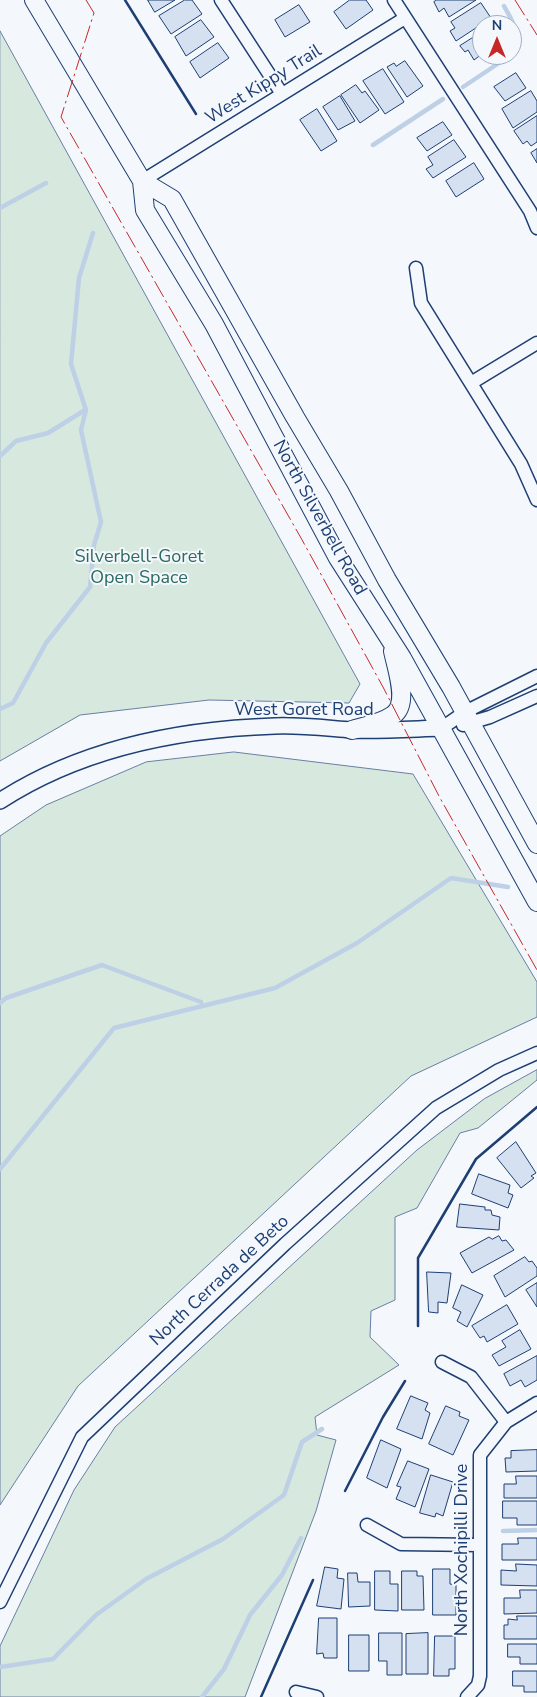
<!DOCTYPE html>
<style>
body{margin:0}
#map{position:relative;width:537px;height:1697px;overflow:hidden;background:#f4f7fb;font-family:"Nunito Sans",sans-serif}
canvas{display:block}
.north{position:absolute;left:472px;top:15px;width:50px;height:50px;box-sizing:border-box;background:#f4f7fb;border:1px solid #9eadc5;border-radius:50%;rotate:0deg;font-size:14px;font-weight:700;line-height:20px;text-align:center;color:#1d3f73}
.north::after{content:'';display:block;margin:auto;width:18px;height:22px;background:#c62828;clip-path:polygon(50% 0,100% 100%,50% 72%,0 100%)}
</style>
<div id="map">
<canvas width="537" height="1697"></canvas>
<div class="north">N</div>
</div>
<script>
const g = document.querySelector('canvas').getContext('2d');
g.lineJoin = 'round';
function fill(path, color) { g.fillStyle = color; g.fill(path, 'evenodd'); }
function stroke(path, color, width, dash) { g.strokeStyle = color; g.lineWidth = width; g.lineCap = dash ? 'butt' : 'round'; g.setLineDash(dash || []); g.stroke(path); }
function label(font, color, halo, rows, align = 'center') {
  g.font = font + ' "Nunito Sans",sans-serif'; g.lineWidth = 4; g.setLineDash([]); g.textBaseline = 'middle'; g.strokeStyle = halo; g.fillStyle = color; for (const [text, x, y, turn = 0] of rows) {
    g.save(); g.translate(x, y); g.rotate((+turn || 0) * Math.PI / 180); g.textAlign = isNaN(turn) ? turn : align; if (halo) g.strokeText(text, 0, 0); g.fillText(text, 0, 0); g.restore();
  }
}
const green = new Path2D(`
 M 0,31 L 360,684 L 349,703 L 209,700 L 80,715 L 0,761 Z
 M 234,752 L 413,774 L 537,982 L 537,1017 L 411,1076 L 78,1386 L 0,1505 L 0,836 L 46,805 L 146,762 Z
 M 537,1070 L 537,1080 L 478,1128 L 460,1133 L 417,1208 L 395,1217 L 395,1300 L 371,1311 L 370,1337 L 399,1365 L 315,1417 L 317,1435 L 336,1440 L 316,1511 L 245,1697 L 0,1697 L 0,1646 L 74,1490 L 115,1427 L 417,1150 L 484,1099 Z`);
fill(green, '#d7e8df');
stroke(green, '#687fa3', 1);
stroke(new Path2D(`
 M 504,6 C 514,24 521,32 512,53
 M 463,87 L 511,55
 M 373,145 L 443,99
 M 0,208 L 46,183
 M 0,456 L 16,441 L 48,433 L 85,410
 M 0,709 L 13,703 L 46,643 L 90,587 L 94,545 L 101,522 L 81,430 L 86,410 L 71,364 L 79,278 L 93,233
 M 0,1003 L 6,998 L 102,965 L 201,1002
 M 0,1169 L 114,1028 L 275,988 L 357,943 L 451,878 L 508,887
 M 503,1531 L 537,1530
 M 0,1667 L 53,1659 L 96,1615 L 146,1579 L 223,1539 L 284,1495 L 302,1442 L 322,1429
 M 202,1697 L 224,1669 L 250,1615 L 282,1575 L 301,1538`), '#bed0e5', 4.5);
const building = new Path2D(`
 M 148,0 L 175,0 L 155,12 Z
 M 185,0 L 192,0 L 202,14 L 171,34 L 159,16 Z
 M 350,0 L 366,0 L 373,10 L 346,29 L 334,12 Z
 M 437,0 L 476,0 L 449,17 L 444,8 L 439,12 L 434,2 Z
 M 481,3 L 491,18 L 456,41 L 450,31 L 455,28 L 451,22 Z
 M 299,5 L 310,22 L 285,37 L 275,20 Z
 M 201,20 L 214,37 L 186,56 L 175,37 Z
 M 482,32 L 482,54 L 474,60 L 468,50 L 465,52 L 460,46 Z
 M 218,43 L 229,58 L 200,78 L 190,62 Z
 M 405,61 L 423,86 L 407,97 L 387,67 L 394,63 L 396,66 Z
 M 383,69 L 404,102 L 385,114 L 363,81 Z
 M 516,73 L 526,88 L 505,101 L 494,87 Z
 M 356,85 L 362,93 L 365,91 L 379,110 L 360,123 L 341,95 Z
 M 531,91 L 537,101 L 537,112 L 513,128 L 502,109 Z
 M 340,96 L 355,121 L 338,130 L 323,107 Z
 M 317,109 L 337,141 L 321,151 L 300,120 Z
 M 537,116 L 537,142 L 531,146 L 527,141 L 523,144 L 514,131 Z
 M 443,122 L 452,135 L 427,151 L 417,138 Z
 M 454,140 L 466,157 L 433,178 L 426,169 L 433,165 L 428,157 Z
 M 537,149 L 537,163 L 531,153 Z
 M 474,163 L 484,179 L 456,197 L 446,181 Z
 M 516,1142 L 536,1173 L 531,1176 L 534,1178 L 521,1188 L 497,1158 Z
 M 479,1174 L 510,1185 L 508,1193 L 513,1195 L 508,1208 L 472,1194 Z
 M 460,1204 L 485,1207 L 485,1210 L 491,1210 L 492,1215 L 500,1217 L 499,1230 L 457,1227 Z
 M 499,1236 L 502,1241 L 506,1240 L 514,1250 L 472,1273 L 460,1253 L 489,1237 L 492,1239 Z
 M 525,1257 L 529,1262 L 532,1261 L 537,1268 L 537,1276 L 505,1297 L 494,1276 Z
 M 427,1272 L 451,1273 L 447,1303 L 438,1302 L 438,1313 L 429,1312 Z
 M 537,1283 L 537,1307 L 526,1290 Z
 M 462,1285 L 483,1295 L 467,1327 L 457,1321 L 461,1312 L 453,1308 Z
 M 507,1305 L 518,1324 L 487,1342 L 484,1336 L 480,1338 L 472,1326 Z
 M 520,1330 L 531,1349 L 499,1366 L 492,1355 L 506,1347 L 502,1341 Z
 M 537,1356 L 537,1380 L 525,1387 L 521,1380 L 510,1386 L 504,1374 Z
 M 411,1396 L 428,1403 L 425,1410 L 430,1413 L 422,1439 L 397,1429 Z
 M 446,1406 L 460,1412 L 459,1416 L 469,1420 L 453,1455 L 429,1444 Z
 M 381,1440 L 401,1449 L 387,1488 L 367,1478 Z
 M 537,1450 L 537,1471 L 506,1472 L 505,1458 L 511,1458 L 511,1451 Z
 M 408,1461 L 429,1469 L 415,1507 L 396,1499 L 401,1487 L 397,1486 Z
 M 431,1475 L 453,1482 L 443,1516 L 436,1513 L 435,1517 L 420,1513 Z
 M 516,1476 L 537,1476 L 537,1498 L 504,1498 L 504,1484 L 516,1484 Z
 M 503,1501 L 537,1501 L 537,1525 L 517,1525 L 517,1518 L 503,1518 Z
 M 518,1538 L 537,1538 L 537,1560 L 502,1560 L 502,1544 L 518,1544 Z
 M 516,1564 L 537,1565 L 537,1586 L 501,1585 L 501,1570 L 516,1571 Z
 M 325,1567 L 338,1569 L 337,1578 L 344,1579 L 341,1609 L 317,1606 Z
 M 433,1569 L 450,1569 L 450,1584 L 456,1585 L 456,1615 L 433,1615 Z
 M 375,1571 L 390,1571 L 390,1584 L 398,1584 L 398,1611 L 375,1610 Z
 M 402,1571 L 417,1571 L 417,1576 L 423,1576 L 424,1610 L 402,1610 Z
 M 348,1573 L 357,1573 L 358,1582 L 370,1582 L 370,1606 L 349,1607 Z
 M 520,1590 L 537,1590 L 537,1613 L 504,1614 L 504,1598 L 520,1598 Z
 M 517,1616 L 537,1616 L 537,1639 L 504,1639 L 504,1625 L 508,1625 L 508,1619 L 517,1620 Z
 M 319,1618 L 337,1618 L 337,1658 L 324,1658 L 323,1653 L 317,1654 Z
 M 379,1633 L 402,1633 L 402,1675 L 387,1675 L 387,1661 L 379,1661 Z
 M 428,1633 L 428,1674 L 406,1674 L 406,1634 Z
 M 349,1635 L 369,1635 L 369,1671 L 349,1671 Z
 M 435,1636 L 455,1636 L 455,1669 L 449,1669 L 449,1676 L 434,1676 Z
 M 508,1644 L 537,1644 L 537,1664 L 520,1664 L 520,1657 L 508,1657 Z
 M 513,1671 L 537,1671 L 537,1692 L 524,1692 L 524,1686 L 513,1686 Z`);
fill(building, '#d5e0f0');
stroke(building, '#1d3f73', 1);
const minor = new Path2D(`
 M 221,0 L 282,94
 M 394,0 L 530,211 L 537,228
 M 142,181 L 405,18
 M 416,268 L 421,303 L 521,464 L 537,500
 M 471,383 L 537,343
 M 463,725 L 490,717 L 537,696
 M 442,728 L 465,712 L 537,676
 M 442,1362 L 471,1377 L 506,1422
 M 367,1525 L 401,1544 L 480,1545
 M 0,1602 L 82,1437 L 285,1244 L 436,1108 L 499,1070 L 537,1053
 M 296,1692 L 317,1697
 M 467,1697 L 478,1685 L 480,1676 L 480,1455 L 506,1422 L 537,1403`);
const tertiary = new Path2D(`
 M 0,801 C 80,749 180,729 275,726 C 300,725 325,728 351,730 C 381,731 411,729 442,728`);
const secondary = new Path2D(`
 M 34,0 L 142,181 L 145,210 L 214,324 L 338,558 L 402,658 L 537,902
 M 142,181 L 172,199 L 295,417 L 339,491 L 387,580 L 451,687 L 537,844
 M 352,730 C 366,726 382,723 393,715 C 410,704 396,667 393,651`);
stroke(minor, '#1d3f73', 15);
stroke(tertiary, '#1d3f73', 18);
stroke(secondary, '#1d3f73', 20);
stroke(minor, '#f4f7fb', 12);
stroke(tertiary, '#f4f7fb', 15);
stroke(secondary, '#f4f7fb', 18);
stroke(new Path2D(`
 M 125,0 L 196,114
 M 418,1326 L 418,1258 L 476,1159 L 537,1107
 M 345,1491 L 383,1417 L 405,1381
 M 261,1697 L 313,1580`), '#1d3f73', 2.5);
stroke(new Path2D(`
 M 86,0 L 94,13 L 61,117 L 301,538 L 383,687 L 440,798 L 537,970
 M 515,0 L 537,35`), '#c62828', 1, [18, 4, 2.5, 4]);
label('18px', '#1d3f73', '#f4f7fb', [
 ["West Kippy Trail",264,85,-32],
 ["North Silverbell Road",319,518,61],
 ["West Goret Road",304,711],
 ["North Cerrada de Beto",220,1281,-43],
 ["North Xochipilli Drive",463,1550,-90]
]);
label('18px', '#2c6c60', '#f4f7fb', [
 ["Silverbell-Goret",139,558],
 ["Open Space",139,579]
]);
</script>
